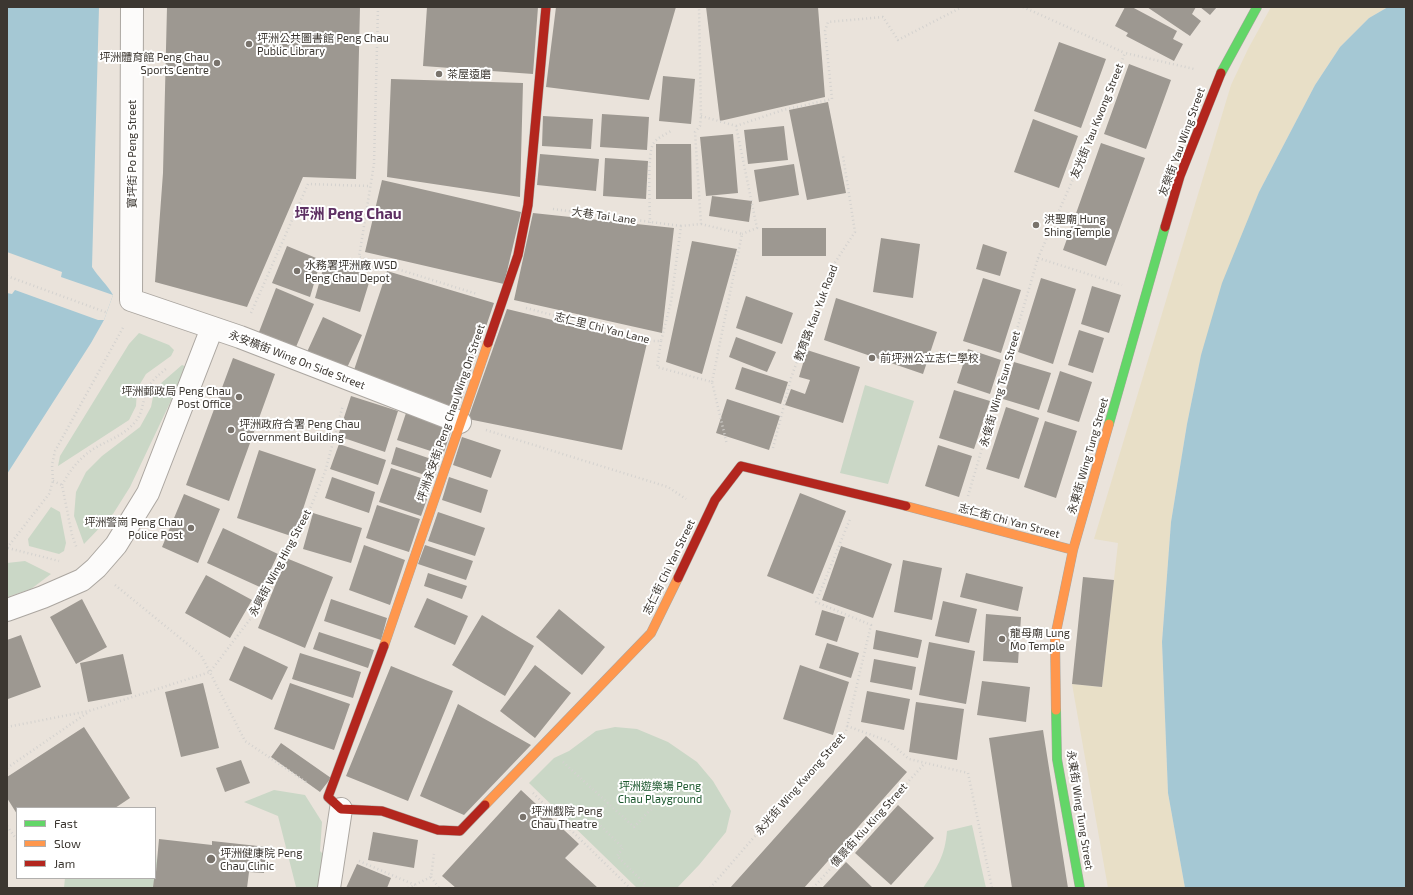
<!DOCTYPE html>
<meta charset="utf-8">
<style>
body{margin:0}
#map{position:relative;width:1413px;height:895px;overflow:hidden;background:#eae3db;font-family:"Exo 2",sans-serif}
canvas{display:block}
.frame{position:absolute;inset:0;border:8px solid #3c3731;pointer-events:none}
.legend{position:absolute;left:16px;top:807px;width:140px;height:72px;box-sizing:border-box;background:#fff;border:1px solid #b1afad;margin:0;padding:5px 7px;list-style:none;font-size:12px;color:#3c3731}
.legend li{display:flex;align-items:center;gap:8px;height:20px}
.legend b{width:20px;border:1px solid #b1afad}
</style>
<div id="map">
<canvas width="1413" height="895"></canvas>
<div class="frame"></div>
<ul class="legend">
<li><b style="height:5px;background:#63d668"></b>Fast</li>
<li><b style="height:5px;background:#ff974d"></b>Slow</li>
<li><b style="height:5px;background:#b3261e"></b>Jam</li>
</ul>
</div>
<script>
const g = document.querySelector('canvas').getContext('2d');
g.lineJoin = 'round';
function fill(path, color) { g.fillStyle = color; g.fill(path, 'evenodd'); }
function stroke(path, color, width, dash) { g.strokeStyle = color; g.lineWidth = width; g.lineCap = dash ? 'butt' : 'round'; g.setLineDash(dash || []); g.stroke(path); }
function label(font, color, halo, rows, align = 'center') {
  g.font = font + ' "Exo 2","Noto Sans TC",sans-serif'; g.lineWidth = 4; g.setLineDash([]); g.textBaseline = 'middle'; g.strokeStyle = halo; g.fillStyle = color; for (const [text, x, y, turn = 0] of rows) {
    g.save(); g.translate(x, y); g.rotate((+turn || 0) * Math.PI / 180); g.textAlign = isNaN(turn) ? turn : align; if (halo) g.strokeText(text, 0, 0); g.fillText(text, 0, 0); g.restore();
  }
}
fill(new Path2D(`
 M 139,333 L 169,345 L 174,350 L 171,356 L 146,374 L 137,389 L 136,406 L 129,420 L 58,466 L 60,456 L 129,344 Z
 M 182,365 L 187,367 L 130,487 L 113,514 L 84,544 L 74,516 L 76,492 L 86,472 L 102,456 L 140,427 L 151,407 L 154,392 L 160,384 Z
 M 865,385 L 914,401 L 888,484 L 840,473 Z
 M 51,507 L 60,512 L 66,543 L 64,551 L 59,554 L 29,546 L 28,539 Z
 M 25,561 L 51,574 L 31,589 L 7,597 L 7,563 Z
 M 615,727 L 637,729 L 668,742 L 697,762 L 713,781 L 731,811 L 726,832 L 699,865 L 677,888 L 637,888 L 529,783 L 554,758 L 569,751 L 596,731 Z
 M 274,790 L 305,795 L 322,822 L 320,851 L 333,864 L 332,888 L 298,888 L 296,887 L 278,816 L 244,802 Z
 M 972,825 L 986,888 L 923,888 C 937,868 945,856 947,831 Z
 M 155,841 L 157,865 L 153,888 L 64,888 L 65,878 L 155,878 Z`), '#cad7c6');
fill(new Path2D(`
 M 1271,7 L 1388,7 L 1369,18 L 1340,47 L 1315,85 L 1259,192 L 1201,355 L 1187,424 L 1171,522 L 1162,642 L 1168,793 L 1185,888 L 1108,888 L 1072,684 L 1102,687 L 1118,543 L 1094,539 L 1231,85 L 1248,49 Z`), '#e8dfc7');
fill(new Path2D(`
 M 7,7 L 99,7 L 92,267 C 98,277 107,284 113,295 L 104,320 L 91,343 L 7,474 Z
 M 1388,7 L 1406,7 L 1406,888 L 1185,888 L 1168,793 L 1162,642 L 1171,522 L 1187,424 L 1201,355 L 1222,283 L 1259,192 L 1315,85 L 1340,47 L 1369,18 Z`), '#a5c8d4');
fill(new Path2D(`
 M 7,252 L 62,272 L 61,277 L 113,295 L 104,320 L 98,320 L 15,290 L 12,294 L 7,293 Z`), '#eae3db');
fill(new Path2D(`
 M 167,7 L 360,7 L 356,179 L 303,177 L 247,307 L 155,282 L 163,173 Z
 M 427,7 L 538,7 L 533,74 L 423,66 Z
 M 556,7 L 676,7 L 649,100 L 546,87 Z
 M 706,7 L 818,7 L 825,97 L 720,121 Z
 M 1125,7 L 1132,7 L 1177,31 L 1173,39 L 1183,44 L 1174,61 L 1126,36 L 1128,33 L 1115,26 Z
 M 1147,7 L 1196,7 L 1192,14 L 1201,21 L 1190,36 Z
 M 1200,7 L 1217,7 L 1210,15 Z
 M 1059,42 L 1106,59 L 1081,128 L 1034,111 Z
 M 1129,64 L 1171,80 L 1146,149 L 1104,134 Z
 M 663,76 L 695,79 L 691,124 L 659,121 Z
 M 391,79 L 523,83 L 520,197 L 387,177 Z
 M 828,102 L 846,193 L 807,200 L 789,110 Z
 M 602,114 L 649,117 L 647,150 L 600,147 Z
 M 543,116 L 593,119 L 591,149 L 542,146 Z
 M 1033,119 L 1078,136 L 1059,188 L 1014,172 Z
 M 784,126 L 788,160 L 748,164 L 744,130 Z
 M 733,134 L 738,193 L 706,196 L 700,137 Z
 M 1101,143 L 1145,158 L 1106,266 L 1063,250 Z
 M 656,144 L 691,144 L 692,199 L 656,199 Z
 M 540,154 L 599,159 L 596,191 L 537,185 Z
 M 605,158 L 648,161 L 646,199 L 603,196 Z
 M 794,164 L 799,195 L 759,202 L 754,170 Z
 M 382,180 L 521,212 L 504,284 L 365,252 Z
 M 712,196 L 752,201 L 749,222 L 709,216 Z
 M 533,213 L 674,228 L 662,333 L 514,300 Z
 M 762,228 L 826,228 L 826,256 L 762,256 Z
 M 881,238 L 920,244 L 913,298 L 873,292 Z
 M 692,241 L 737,249 L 702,374 L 666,362 Z
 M 983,244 L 1007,252 L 1000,276 L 976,269 Z
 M 287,246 L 321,260 L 310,297 L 272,283 Z
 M 325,262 L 371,276 L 360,312 L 315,298 Z
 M 387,271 L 494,303 L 457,412 L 352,376 Z
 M 983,278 L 1021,290 L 1001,353 L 963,341 Z
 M 1041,278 L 1076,289 L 1053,364 L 1018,352 Z
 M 1092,286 L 1121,295 L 1109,333 L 1081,324 Z
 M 276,288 L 314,304 L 296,347 L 259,332 Z
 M 746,296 L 793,313 L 782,344 L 736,328 Z
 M 836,298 L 937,332 L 923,374 L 824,340 Z
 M 507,309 L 647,343 L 622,450 L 468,419 Z
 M 323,317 L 362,335 L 346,370 L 307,352 Z
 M 1079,330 L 1104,338 L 1093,373 L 1068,365 Z
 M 736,337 L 776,352 L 767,372 L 729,357 Z
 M 968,349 L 1001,360 L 990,394 L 957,383 Z
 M 807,350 L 860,367 L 843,423 L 785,405 L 791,389 L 805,394 L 810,380 L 799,377 Z
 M 233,358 L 275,374 L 229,501 L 186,485 Z
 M 1014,362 L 1051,373 L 1039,410 L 1003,399 Z
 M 742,367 L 788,382 L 781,404 L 735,389 Z
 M 1060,371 L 1092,382 L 1079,422 L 1047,412 Z
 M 954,390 L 990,401 L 974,449 L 939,438 Z
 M 351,396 L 398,411 L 385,452 L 338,436 Z
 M 727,399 L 780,416 L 769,450 L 716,433 Z
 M 1006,407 L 1039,418 L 1019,479 L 986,469 Z
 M 407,410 L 453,425 L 443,455 L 397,440 Z
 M 1045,421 L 1077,431 L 1056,498 L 1024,487 Z
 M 462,437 L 501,450 L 491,478 L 453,465 Z
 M 339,444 L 386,460 L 378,485 L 330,469 Z
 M 938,445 L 972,456 L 959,497 L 925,486 Z
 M 396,447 L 440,462 L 434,478 L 391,464 Z
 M 259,450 L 316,469 L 294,537 L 237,518 Z
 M 391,468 L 433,482 L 421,516 L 379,502 Z
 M 332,477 L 375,492 L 369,513 L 325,498 Z
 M 449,477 L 488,490 L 481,513 L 442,500 Z
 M 800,493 L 846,511 L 813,594 L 767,576 Z
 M 184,494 L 220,509 L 198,563 L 162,547 Z
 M 377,505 L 420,519 L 409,552 L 366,538 Z
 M 438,512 L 485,528 L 475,556 L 428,541 Z
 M 313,513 L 362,528 L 351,563 L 303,549 Z
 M 223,528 L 278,554 L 262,588 L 207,563 Z
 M 364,545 L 405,560 L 390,605 L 349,590 Z
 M 425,545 L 473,561 L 466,580 L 418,564 Z
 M 841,546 L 892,564 L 873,618 L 822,600 Z
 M 286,558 L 333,577 L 305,648 L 258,628 Z
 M 903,560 L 942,568 L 932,620 L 894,612 Z
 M 428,573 L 467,586 L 462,599 L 424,586 Z
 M 966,573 L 1023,587 L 1018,611 L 960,597 Z
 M 206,575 L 252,600 L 230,638 L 185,613 Z
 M 1083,577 L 1114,580 L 1102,687 L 1072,684 Z
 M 427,598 L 468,616 L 455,645 L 414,627 Z
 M 82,599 L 107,647 L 76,664 L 50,617 Z
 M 331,599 L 387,618 L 381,640 L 324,621 Z
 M 943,601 L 977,609 L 969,643 L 935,636 Z
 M 559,609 L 605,647 L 582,675 L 536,637 Z
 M 822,610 L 845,617 L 837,642 L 815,635 Z
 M 986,614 L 1021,617 L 1018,663 L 983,661 Z
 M 482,615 L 534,646 L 505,696 L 452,665 Z
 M 876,630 L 922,640 L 918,658 L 873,649 Z
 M 319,632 L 374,650 L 368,668 L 313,649 Z
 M 21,635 L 41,687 L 8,699 L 7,695 L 7,640 Z
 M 929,642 L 975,651 L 966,704 L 919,695 Z
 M 827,643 L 859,653 L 851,678 L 819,668 Z
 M 244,646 L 288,667 L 272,700 L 229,680 Z
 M 300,653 L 361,672 L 353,698 L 292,679 Z
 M 123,654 L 132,694 L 88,702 L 80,663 Z
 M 874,659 L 916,667 L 912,690 L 870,682 Z
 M 535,665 L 571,693 L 535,738 L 500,711 Z
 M 800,665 L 849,682 L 833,735 L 783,719 Z
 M 391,666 L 453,691 L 408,801 L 346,776 Z
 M 982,681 L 1030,687 L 1026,722 L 977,715 Z
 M 203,683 L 219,748 L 181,757 L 165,692 Z
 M 290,683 L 350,704 L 334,750 L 274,729 Z
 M 867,691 L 910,699 L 904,730 L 861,722 Z
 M 916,702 L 964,709 L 957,760 L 909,752 Z
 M 458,704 L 531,745 L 464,815 L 420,796 Z
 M 84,727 L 130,798 L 115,808 L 17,808 L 17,814 L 7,798 L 7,777 Z
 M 1043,730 L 1068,888 L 1012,888 L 989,738 Z
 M 866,736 L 907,772 L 804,888 L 730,888 Z
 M 281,743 L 331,778 L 320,792 L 271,757 Z
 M 241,760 L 250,783 L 225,792 L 216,768 Z
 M 521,790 L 579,844 L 565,858 L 598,888 L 456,888 L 442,876 Z
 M 898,805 L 934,838 L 891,885 L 855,853 Z
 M 373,832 L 418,840 L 414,868 L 368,860 Z
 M 159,839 L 212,845 L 212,841 L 267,847 L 264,873 L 249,872 L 247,888 L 153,887 L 155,872 L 156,872 Z
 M 846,862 L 873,888 L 822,888 Z
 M 357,864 L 391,878 L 387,888 L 346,888 Z`), '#9d9891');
const street = new Path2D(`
 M 132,7 L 131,300 L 240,337 L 460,422
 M 7,610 L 43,597 L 82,580 L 96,568 L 116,545 L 148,493 L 212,328
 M 329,888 L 341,809`);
const fast = new Path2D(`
 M 1221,73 L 1257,7
 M 1109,424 L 1165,227
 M 1056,710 L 1057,759 L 1080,888`);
const slow = new Path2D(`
 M 906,506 L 1073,550
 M 384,646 L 488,343
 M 1056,710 L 1055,637 L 1073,550 L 1109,424
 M 485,805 L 651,633 L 678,578`);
const jam = new Path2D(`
 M 1165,227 L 1180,176 L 1221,73
 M 488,343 L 518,255 L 528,205 L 546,7
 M 678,578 L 715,500 L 741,466 L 906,506
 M 384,646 L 328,797 L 341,809 L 382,811 L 438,830 L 460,831 L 485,805`);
stroke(street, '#aba6a0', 24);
stroke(fast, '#aba6a0', 10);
stroke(slow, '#aba6a0', 10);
stroke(jam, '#aba6a0', 10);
stroke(new Path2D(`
 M 378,7 L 374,164 L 359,257 L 477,294
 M 1023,7 L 1125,53
 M 701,116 L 736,126 L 757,228 L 742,234
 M 736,126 L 783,110 L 832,99 L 825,31 L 828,22 L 883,17 L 898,40 L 962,7
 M 553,209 L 681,226
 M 650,223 C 650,206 647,156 653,144 C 657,138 664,135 671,131
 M 701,224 L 742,234 L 712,382
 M 1038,258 L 1122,285
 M 7,276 L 108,313
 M 526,308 L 651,341 L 661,341 L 671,302 L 681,226 L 701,224 L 695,132 L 700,126 L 701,116 L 699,7
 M 251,313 L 308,184 L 370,186
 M 661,341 L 657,367 L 712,382 L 727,445
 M 486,430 L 668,487 L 686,499
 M 773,448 L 791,378 L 830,270 L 855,232 L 843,156
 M 53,481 L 62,485 L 72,535 L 77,549
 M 62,485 C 69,472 77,461 89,452 C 104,441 123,437 135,422 C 144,412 142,399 148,388 C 152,380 160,374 167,368
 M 968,496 L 1038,258 L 1086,150 L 1125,53 L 1194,69
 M 7,548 L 49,494 L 53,481 L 52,465 L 55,451 L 124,326
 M 8,548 L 59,561
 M 115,585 L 201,655 L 245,741 L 306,782
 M 847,726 L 888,741 L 909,759 L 968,773 L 992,888
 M 7,727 L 89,711 L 210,672 L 254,614 L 284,555 L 305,521 L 325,472 L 343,405
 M 563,762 L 634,827 L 673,786
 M 7,768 L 87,713
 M 533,793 L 630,888
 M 608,803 L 593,818 L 623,848 L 617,856 L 645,884 L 643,888
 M 7,826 L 17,840
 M 359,861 L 415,885
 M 431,877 L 439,888
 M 408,888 L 431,877 L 434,854
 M 710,888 L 846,731 L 871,625 L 816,602 L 850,519
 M 813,888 L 925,763`), '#d4d2cf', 2.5, [1, 3]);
stroke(street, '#fcfbfa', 22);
stroke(fast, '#63d668', 9);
stroke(slow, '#ff974d', 9);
stroke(jam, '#b3261e', 9);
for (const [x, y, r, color] of [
 [249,44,4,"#79736c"],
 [217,63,4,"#79736c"],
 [439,74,4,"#79736c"],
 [1036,225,4,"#79736c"],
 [297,271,4,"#79736c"],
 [872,358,4,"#79736c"],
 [239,397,4,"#79736c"],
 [231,430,4,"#79736c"],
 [191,528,4,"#79736c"],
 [1002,639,4,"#79736c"],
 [523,817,4,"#79736c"],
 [211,859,5,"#79736c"]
]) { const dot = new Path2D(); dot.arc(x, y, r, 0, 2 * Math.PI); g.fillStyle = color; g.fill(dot); stroke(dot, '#fff', 1.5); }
label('11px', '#3c3731', '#fff', [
 ["坪洲公共圖書館 Peng Chau",257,38],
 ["Public Library",257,51],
 ["坪洲體育館 Peng Chau",209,57,"right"],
 ["Sports Centre",209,70,"right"],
 ["茶屋遠磨",447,74],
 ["洪聖廟 Hung",1044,219],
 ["Shing Temple",1044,232],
 ["水務署坪洲廠 WSD",305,265],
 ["Peng Chau Depot",305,278],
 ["前坪洲公立志仁學校",880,358],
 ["坪洲郵政局 Peng Chau",231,391,"right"],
 ["Post Office",231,404,"right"],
 ["坪洲政府合署 Peng Chau",239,424],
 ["Government Building",239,437],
 ["坪洲警崗 Peng Chau",183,522,"right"],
 ["Police Post",183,535,"right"],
 ["龍母廟 Lung",1010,633],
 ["Mo Temple",1010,646],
 ["坪洲戲院 Peng",531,811],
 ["Chau Theatre",531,824],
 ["坪洲健康院 Peng",220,853],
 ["Chau Clinic",220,866]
], 'left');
label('11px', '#3c3731', '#fff', [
 ["友光街 Yau Kwong Street",1097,121,-68],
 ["友榮街 Yau Wing Street",1182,142,-70],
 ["寶坪街 Po Peng Street",132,154,-90],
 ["大巷 Tai Lane",604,216,8],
 ["教育路 Kau Yuk Road",816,313,-69],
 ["志仁里 Chi Yan Lane",602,328,14],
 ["永安橫街 Wing On Side Street",297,360,21],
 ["永俊街 Wing Tsun Street",1000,389,-74],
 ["坪洲永安街 Peng Chau Wing On Street",451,413,-71],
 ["永東街 Wing Tung Street",1088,456,-74],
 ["志仁街 Chi Yan Street",1009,521,15],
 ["永興街 Wing Hing Street",280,563,-62],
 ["志仁街 Chi Yan Street",669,567,-64],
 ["永光街 Wing Kwong Street",800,784,-49],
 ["永東街 Wing Tung Street",1080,810,81],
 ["僑景街 Kiu King Street",869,825,-48]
]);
label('11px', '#1b572d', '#fff', [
 ["坪洲遊樂場 Peng",660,786],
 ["Chau Playground",660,799]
]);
label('bold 15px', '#5e3063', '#fff', [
 ["坪洲 Peng Chau",348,214]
]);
</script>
